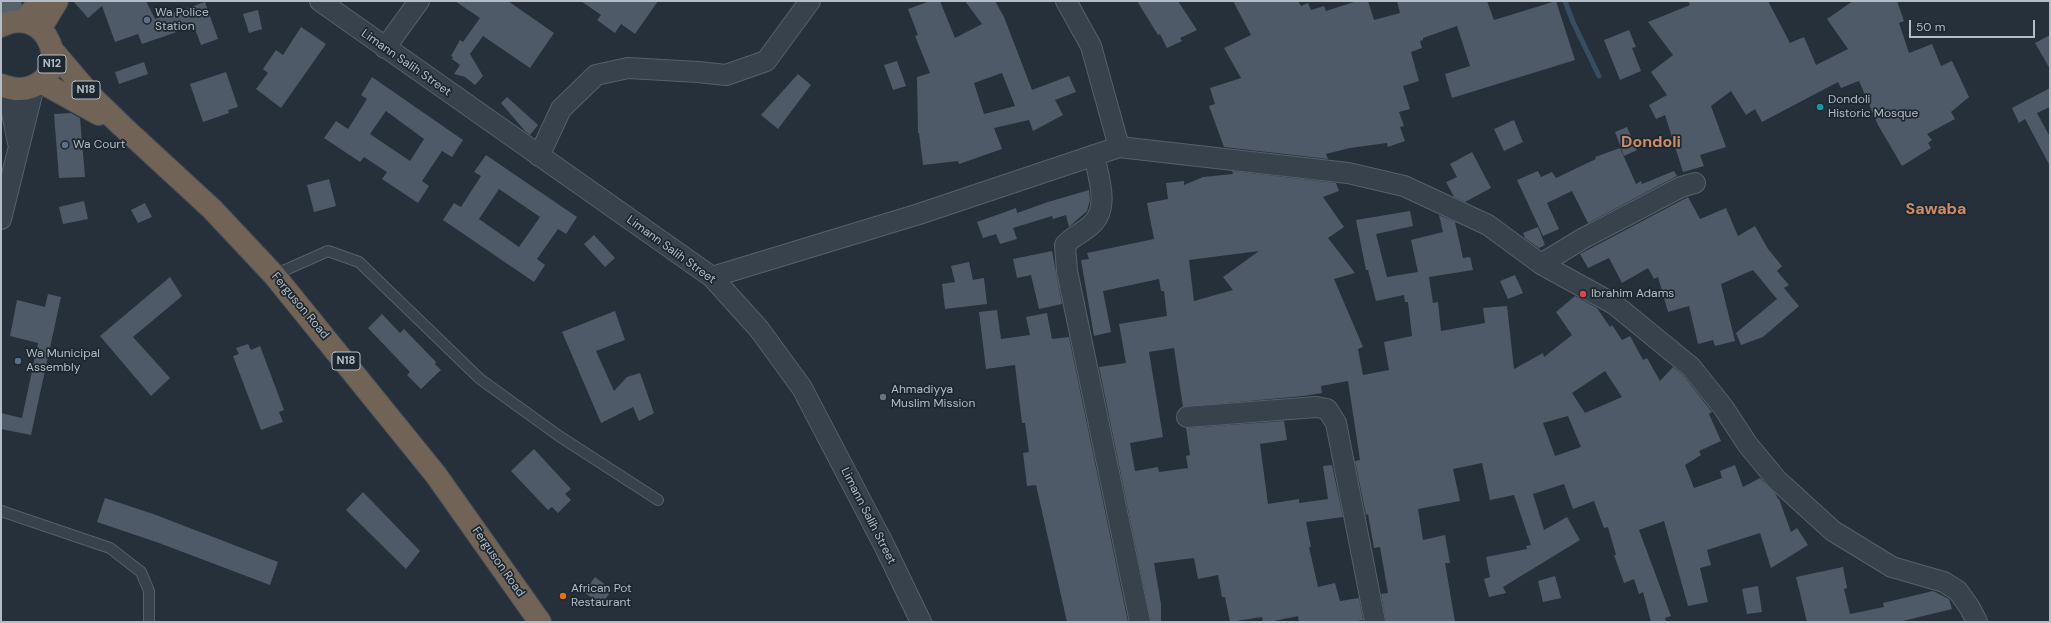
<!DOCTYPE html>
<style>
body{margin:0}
#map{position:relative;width:2051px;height:623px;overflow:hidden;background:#25303b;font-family:"DM Sans",sans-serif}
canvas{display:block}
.frame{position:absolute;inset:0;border:2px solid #b4bdc7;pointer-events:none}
.scale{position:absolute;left:1909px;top:20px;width:126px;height:18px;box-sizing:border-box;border:2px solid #b4bdc7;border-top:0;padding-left:5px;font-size:12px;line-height:14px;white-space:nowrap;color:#b4bdc7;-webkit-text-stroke:3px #1d2730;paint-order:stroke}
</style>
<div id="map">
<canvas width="2051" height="623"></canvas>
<div class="frame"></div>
<div class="scale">50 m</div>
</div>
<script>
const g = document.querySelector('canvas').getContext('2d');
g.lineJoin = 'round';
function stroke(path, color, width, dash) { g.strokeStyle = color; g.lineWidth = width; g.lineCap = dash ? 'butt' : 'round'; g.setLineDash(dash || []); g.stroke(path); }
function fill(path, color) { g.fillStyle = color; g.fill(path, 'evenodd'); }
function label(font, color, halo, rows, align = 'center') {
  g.font = font + ' "DM Sans",sans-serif'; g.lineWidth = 3.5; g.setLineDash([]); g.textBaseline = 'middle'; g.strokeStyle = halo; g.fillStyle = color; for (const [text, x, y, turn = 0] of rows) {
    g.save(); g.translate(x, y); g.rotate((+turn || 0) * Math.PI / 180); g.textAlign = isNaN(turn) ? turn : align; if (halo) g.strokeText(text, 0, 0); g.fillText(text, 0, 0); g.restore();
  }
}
stroke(new Path2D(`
 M 1565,1 L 1573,22 L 1599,76`), '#394d62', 5);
fill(new Path2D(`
 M 73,1 L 146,1 L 155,19 L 205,2 L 218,39 L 201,45 L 194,26 L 142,44 L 138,34 L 115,42 L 102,6 L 88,18 Z
 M 455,1 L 508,1 L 554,33 L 530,68 L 483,36 L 470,54 L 483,76 L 475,85 L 465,77 L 454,74 L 460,65 L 452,59 L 453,57 L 451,56 L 460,40 L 463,42 L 480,18 Z
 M 581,1 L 658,1 L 635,34 L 621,24 L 615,33 L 597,20 L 601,15 Z
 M 930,1 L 940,1 L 955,38 L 982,24 L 965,1 L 995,1 L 1004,17 L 1032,90 L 1069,76 L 1076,92 L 1055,100 L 1063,115 L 1033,131 L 1029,120 L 994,128 L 1002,149 L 959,164 L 958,161 L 923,165 L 919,133 L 918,133 L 917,77 L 930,73 L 915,36 L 918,35 L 908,9 ZM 1002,73 L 1015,106 L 984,114 L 974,83 Z
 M 1137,1 L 1178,1 L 1197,30 L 1180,38 L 1182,41 L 1167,48 L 1160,34 L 1158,35 Z
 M 1233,1 L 1298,1 L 1301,6 L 1308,3 L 1311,10 L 1324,6 L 1326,11 L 1357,1 L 1368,1 L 1374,20 L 1400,13 L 1397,1 L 1487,1 L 1494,20 L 1556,1 L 1575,60 L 1452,98 L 1445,74 L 1470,66 L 1457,26 L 1423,38 L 1423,40 L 1420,41 L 1422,48 L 1411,52 L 1419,81 L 1403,86 L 1410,109 L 1399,112 L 1404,126 L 1400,127 L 1405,141 L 1388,147 L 1387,143 L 1350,148 L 1326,154 L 1328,159 L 1224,147 L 1209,106 L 1215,104 L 1210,88 L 1241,78 L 1224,48 L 1251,35 Z
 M 1688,1 L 1768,1 L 1790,43 L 1804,37 L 1816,65 L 1848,49 L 1827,19 L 1853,1 L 1897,1 L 1904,21 L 1899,23 L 1909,53 L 1932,44 L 1941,66 L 1952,61 L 1969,97 L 1951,112 L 1955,119 L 1927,134 L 1932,140 L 1928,143 L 1931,148 L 1902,166 L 1878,125 L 1859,81 L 1841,88 L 1838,82 L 1762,122 L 1755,109 L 1746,115 L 1731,91 L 1711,106 L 1726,147 L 1700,155 L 1704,166 L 1683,172 L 1665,115 L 1656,119 L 1649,105 L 1667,95 L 1651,72 L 1673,55 L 1648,22 L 1690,5 Z
 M 258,10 L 262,29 L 249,33 L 243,14 Z
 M 301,27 L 326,44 L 281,108 L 256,89 L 268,73 L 263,69 L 276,50 L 283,55 Z
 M 1629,30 L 1636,47 L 1632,48 L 1641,71 L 1620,80 L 1604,40 Z
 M 2050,35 L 2050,69 L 2035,43 Z
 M 897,61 L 906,86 L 893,90 L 884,65 Z
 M 144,62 L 148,74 L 119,84 L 115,72 Z
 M 226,72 L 238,107 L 228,110 L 229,113 L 203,122 L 190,84 Z
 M 798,74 L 811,85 L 778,129 L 761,115 Z
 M 372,77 L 463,140 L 452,157 L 442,151 L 422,181 L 429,186 L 418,203 L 382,179 L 387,172 L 364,157 L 360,162 L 324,138 L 336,121 L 348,129 L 367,99 L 361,95 ZM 386,111 L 424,139 L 410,161 L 370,134 Z
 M 2050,88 L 2050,107 L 2037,113 L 2050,137 L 2050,166 L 2025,119 L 2019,123 L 2012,108 Z
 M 507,97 L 538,125 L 530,135 L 525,131 L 501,103 Z
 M 71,113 L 80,118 L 85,177 L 59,178 L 54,114 Z
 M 1514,120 L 1523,142 L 1504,151 L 1494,129 Z
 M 1627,127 L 1637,150 L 1624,156 L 1615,132 Z
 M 1620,148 L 1636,184 L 1641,181 L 1642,184 L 1674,171 L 1677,176 L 1588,223 L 1572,191 L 1547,203 L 1559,229 L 1543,236 L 1517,180 L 1538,171 L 1541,177 L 1552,172 L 1556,178 L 1596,159 L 1595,157 Z
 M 1472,152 L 1491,188 L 1465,202 L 1454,197 L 1446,182 L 1457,177 L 1450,164 Z
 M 486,155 L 577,217 L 566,234 L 558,229 L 537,259 L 545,265 L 534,282 L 443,220 L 454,203 L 461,207 L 481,176 L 474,172 ZM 499,189 L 540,217 L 519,247 L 479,219 Z
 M 1232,171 L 1336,183 L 1339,191 L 1323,197 L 1344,227 L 1328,238 L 1355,273 L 1334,279 L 1363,347 L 1358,349 L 1363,375 L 1389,370 L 1384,342 L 1412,336 L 1408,302 L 1405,302 L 1404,295 L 1376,301 L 1368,270 L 1366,270 L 1356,220 L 1410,211 L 1413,226 L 1376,234 L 1387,277 L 1418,272 L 1411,240 L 1443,232 L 1439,215 L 1455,222 L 1463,258 L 1470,257 L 1473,270 L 1429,277 L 1433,303 L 1438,302 L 1441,331 L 1485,323 L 1483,308 L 1507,306 L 1514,369 L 1543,353 L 1544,357 L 1572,335 L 1556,312 L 1575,296 L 1597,308 L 1610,327 L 1612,325 L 1622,340 L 1630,336 L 1643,360 L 1647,358 L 1660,381 L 1673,367 L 1683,375 L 1712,412 L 1709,414 L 1721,441 L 1699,451 L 1701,455 L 1685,465 L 1694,488 L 1722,478 L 1720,471 L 1735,465 L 1743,487 L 1760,478 L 1775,493 L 1778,499 L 1779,499 L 1791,532 L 1797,528 L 1808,545 L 1771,568 L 1760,533 L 1707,550 L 1711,565 L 1700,568 L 1708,602 L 1688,606 L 1664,521 L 1639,530 L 1671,616 L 1665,618 L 1666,622 L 1651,622 L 1643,592 L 1639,594 L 1634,579 L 1624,583 L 1614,555 L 1616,555 L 1608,527 L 1604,528 L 1594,501 L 1573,509 L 1564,484 L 1533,494 L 1544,530 L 1567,517 L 1580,540 L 1503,587 L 1506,593 L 1489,597 L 1484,579 L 1490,577 L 1486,557 L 1527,549 L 1526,546 L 1531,545 L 1514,495 L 1490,500 L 1482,463 L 1453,469 L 1460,501 L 1418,509 L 1423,540 L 1445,535 L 1450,563 L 1445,563 L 1455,622 L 1386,622 L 1381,594 L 1388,593 L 1380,547 L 1374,548 L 1368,514 L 1366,515 L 1355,461 L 1360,460 L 1348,381 L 1321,386 L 1322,393 L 1303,396 L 1183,407 L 1174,348 L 1149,352 L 1163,437 L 1130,443 L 1135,471 L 1158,467 L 1159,472 L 1188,468 L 1186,456 L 1190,455 L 1186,428 L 1284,421 L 1287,440 L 1260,444 L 1268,504 L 1299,499 L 1299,503 L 1328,499 L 1323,466 L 1332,465 L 1343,517 L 1306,522 L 1311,547 L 1309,547 L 1318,587 L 1335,583 L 1340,601 L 1359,598 L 1363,620 L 1353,622 L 1299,622 L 1298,616 L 1269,622 L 1263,622 L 1262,617 L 1230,622 L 1225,597 L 1222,597 L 1218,575 L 1198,579 L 1194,558 L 1154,563 L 1161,604 L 1161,622 L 1151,622 L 1099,367 L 1126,363 L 1119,324 L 1167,316 L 1164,291 L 1161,291 L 1159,279 L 1103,291 L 1111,332 L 1094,336 L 1081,260 L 1089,259 L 1087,253 L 1154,239 L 1147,203 L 1168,199 L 1166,183 L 1184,181 L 1184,185 L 1203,177 L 1233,174 ZM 1259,251 L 1223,277 L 1233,290 L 1194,301 L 1189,260 ZM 1605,371 L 1622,397 L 1585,413 L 1572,393 ZM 1568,416 L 1581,447 L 1555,456 L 1543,423 Z
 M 329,179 L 336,206 L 314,212 L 307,185 Z
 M 1089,190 L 1090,200 L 1087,211 L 1069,227 L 1066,215 L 1053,219 L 1052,216 L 1013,228 L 1017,239 L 1000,244 L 996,234 L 983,238 L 977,222 L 1016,208 L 1017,213 L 1048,202 Z
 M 1688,197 L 1700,219 L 1726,208 L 1738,236 L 1755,226 L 1768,249 L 1782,266 L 1777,271 L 1789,285 L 1784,288 L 1799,306 L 1763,337 L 1741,345 L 1736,333 L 1777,299 L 1753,270 L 1721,284 L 1735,341 L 1715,346 L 1713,340 L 1698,344 L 1689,306 L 1668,312 L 1658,277 L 1654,279 L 1648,268 L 1622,283 L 1609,258 L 1588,268 L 1580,254 Z
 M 84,201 L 88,219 L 63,224 L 59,207 Z
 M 145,203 L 152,217 L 138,223 L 131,210 Z
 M 1538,227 L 1545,245 L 1539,248 L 1525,238 L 1523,233 Z
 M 594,235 L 615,258 L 605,267 L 584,244 Z
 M 1052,251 L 1062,304 L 1039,309 L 1031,275 L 1017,278 L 1013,259 Z
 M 969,262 L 973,280 L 984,278 L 987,304 L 945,309 L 942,284 L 955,282 L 951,266 Z
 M 1515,275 L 1523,293 L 1508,299 L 1500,281 Z
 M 170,277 L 182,296 L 133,337 L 170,378 L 151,396 L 100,336 Z
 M 48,294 L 61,297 L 31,435 L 1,429 L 1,413 L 22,418 L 38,343 L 10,336 L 17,300 L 45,307 Z
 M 997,310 L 1001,339 L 1030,335 L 1026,317 L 1047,313 L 1052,339 L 1069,337 L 1128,622 L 1067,622 L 1036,485 L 1027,486 L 1023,453 L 1029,452 L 1025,423 L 1022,423 L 1015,365 L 986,369 L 979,312 Z
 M 615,311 L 625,340 L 596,351 L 614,391 L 627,377 L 640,373 L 654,413 L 639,421 L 633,407 L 601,423 L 562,332 Z
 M 382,314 L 400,333 L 404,329 L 436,362 L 435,364 L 441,370 L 421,389 L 407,375 L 410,372 L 368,328 Z
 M 248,344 L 251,350 L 260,346 L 284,410 L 279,412 L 283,422 L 261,430 L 233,356 L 239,354 L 236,348 Z
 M 534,449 L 571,489 L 565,494 L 571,500 L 558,513 L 552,507 L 548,510 L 511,471 Z
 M 363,492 L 420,551 L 406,569 L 346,510 Z
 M 105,498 L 156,515 L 278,562 L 270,585 L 159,543 L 97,522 Z
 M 1843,567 L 1847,588 L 1844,589 L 1850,614 L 1884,607 L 1883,603 L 1933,591 L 1949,599 L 1952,609 L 1899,622 L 1807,622 L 1796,577 Z
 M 1555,576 L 1561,598 L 1543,602 L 1538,581 Z
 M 595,577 L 612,590 L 601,605 L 584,592 Z
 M 1758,586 L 1762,612 L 1747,614 L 1742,589 Z`), '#4e5a67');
const lane = new Path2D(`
 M 274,275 L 328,251 L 359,262 L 480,379 L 559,436 L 658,500
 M 1,511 L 110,548 L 141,572 L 149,591 L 149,622`);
const street = new Path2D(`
 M 320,1 L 712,277 L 759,329 L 802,388 L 884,545 L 921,622
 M 1066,1 L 1091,46 L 1119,147
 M 385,48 L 419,1
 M 7,87 L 18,143
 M 1094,155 C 1098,176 1110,207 1092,224 C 1084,232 1073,236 1065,245 L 1067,271 L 1140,622
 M 539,156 L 561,109 L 596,75 L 628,68 L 698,72 L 726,75 L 766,61 L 810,1
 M 1,219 L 34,86
 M 1541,264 L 1582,239 L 1681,187 L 1695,183
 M 712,277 L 919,214 L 1119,147 L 1348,173 L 1404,186 L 1488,225 L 1541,264 L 1614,304 L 1691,367 L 1723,407 L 1748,445 L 1777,480 L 1833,531 L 1892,567 L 1944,582 L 1958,591 L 1970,608 L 1977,622
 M 1187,417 L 1316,407 L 1327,409 L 1336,423 L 1375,622`);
const primary = new Path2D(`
 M 8,1 L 17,21`);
const highway = new Path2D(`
 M 24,21 L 40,1
 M 1,26 C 47,3 74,72 31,87 C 20,91 11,89 1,85
 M 40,29 L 57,1
 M 53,51 L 93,98 L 122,126 L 212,209 L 274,275 L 436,475 L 540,622
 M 41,82 L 99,114`);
stroke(lane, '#56606a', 12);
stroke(street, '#56606a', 22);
stroke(primary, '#414b55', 24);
stroke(highway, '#434d56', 24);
stroke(lane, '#38424c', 10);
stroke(street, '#38424c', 20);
stroke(primary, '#56616c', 22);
stroke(highway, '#716456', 22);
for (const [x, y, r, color] of [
 [147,20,4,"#5c6f8a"],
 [1820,107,4,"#0f9aa8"],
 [65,145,4,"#5c6f8a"],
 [1583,294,4,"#e0444e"],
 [18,361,4,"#5c6f8a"],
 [883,397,4,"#6b7280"],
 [563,596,4,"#e8710a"]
]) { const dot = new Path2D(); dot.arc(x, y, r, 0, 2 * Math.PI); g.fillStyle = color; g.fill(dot); stroke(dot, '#1d2730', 1.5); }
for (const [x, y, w] of [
 [52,64,28],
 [86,90,28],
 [346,361,28]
]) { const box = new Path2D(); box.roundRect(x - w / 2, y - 9, w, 18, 3); g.fillStyle = '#1d2730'; g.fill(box); stroke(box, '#b4bdc7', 1); }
label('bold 11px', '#b4bdc7', null, [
 ["N12",52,64],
 ["N18",86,90],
 ["N18",346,361]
]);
label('12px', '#b4bdc7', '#1d2730', [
 ["Wa Police",155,13],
 ["Station",155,27],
 ["Dondoli",1828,100],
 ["Historic Mosque",1828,114],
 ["Wa Court",73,145],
 ["Ibrahim Adams",1591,294],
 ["Wa Municipal",26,354],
 ["Assembly",26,368],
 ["Ahmadiyya",891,390],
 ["Muslim Mission",891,404],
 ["African Pot",571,589],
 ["Restaurant",571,603]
], 'left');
label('12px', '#b4bdc7', '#1d2730', [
 ["Limann Salih Street",406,63,35],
 ["Limann Salih Street",671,250,36],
 ["Ferguson Road",300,306,50],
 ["Limann Salih Street",868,516,63],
 ["Ferguson Road",498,562,55]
]);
label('bold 16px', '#cf8c67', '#1d2730', [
 ["Dondoli",1651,143],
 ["Sawaba",1936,210]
]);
</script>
